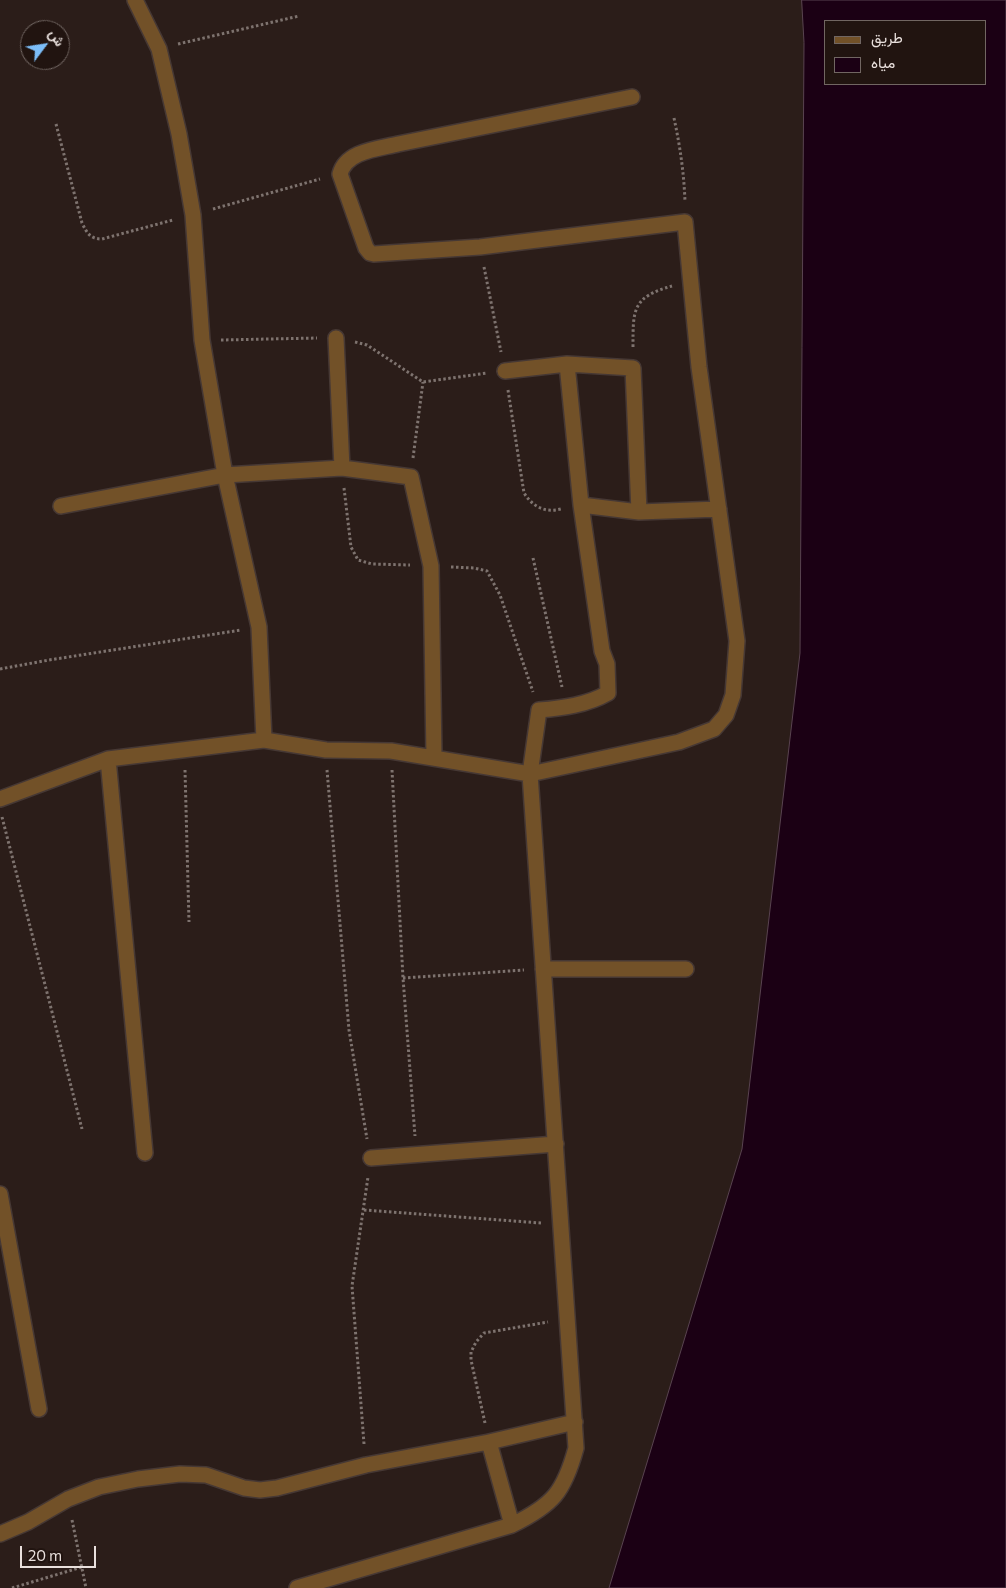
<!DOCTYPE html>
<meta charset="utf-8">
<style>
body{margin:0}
#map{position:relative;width:1006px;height:1588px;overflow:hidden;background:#2b1d19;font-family:Commissioner,Vazirmatn,sans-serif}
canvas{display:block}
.legend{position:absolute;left:824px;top:20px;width:162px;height:65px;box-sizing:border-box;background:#211410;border:1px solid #716662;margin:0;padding:6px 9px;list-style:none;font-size:15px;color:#e9e0dd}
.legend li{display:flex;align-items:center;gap:10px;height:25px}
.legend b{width:25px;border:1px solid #716662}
.north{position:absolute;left:20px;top:20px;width:50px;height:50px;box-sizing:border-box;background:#211410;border:1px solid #716662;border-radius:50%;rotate:59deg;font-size:14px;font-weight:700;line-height:20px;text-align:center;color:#e9e0dd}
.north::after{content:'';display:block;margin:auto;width:18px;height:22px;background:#7cbef9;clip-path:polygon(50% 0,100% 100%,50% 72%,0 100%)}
.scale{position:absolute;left:20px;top:1546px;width:76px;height:22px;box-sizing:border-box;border:2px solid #e9e0dd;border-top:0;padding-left:6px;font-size:15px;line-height:18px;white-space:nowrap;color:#e9e0dd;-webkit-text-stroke:4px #211410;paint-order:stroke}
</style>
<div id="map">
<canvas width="1006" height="1588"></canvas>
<ul class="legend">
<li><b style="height:6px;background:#725128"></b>طريق</li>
<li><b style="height:14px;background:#1b0014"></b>مياه</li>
</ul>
<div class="north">ش</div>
<div class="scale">20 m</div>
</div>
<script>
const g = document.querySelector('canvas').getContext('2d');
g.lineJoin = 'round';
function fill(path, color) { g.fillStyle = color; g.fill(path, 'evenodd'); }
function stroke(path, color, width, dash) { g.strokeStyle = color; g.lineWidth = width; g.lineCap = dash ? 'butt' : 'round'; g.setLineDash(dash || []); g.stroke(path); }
const water = new Path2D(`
 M 802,0 L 1006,0 L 1006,1588 L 609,1588 L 742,1149 L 800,653 L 804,43 ZM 825,21 L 985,21 L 985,84 L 825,84 Z`);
fill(water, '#1b0014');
stroke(water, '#594350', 1);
const street = new Path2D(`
 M 135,0 L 159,49 L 179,134 L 193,215 L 202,340 L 225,475 L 259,627 L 264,740
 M 336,338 L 342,468
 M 505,371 L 567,364 L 633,368 L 639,512
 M 581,505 L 639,512 L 719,509
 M 61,506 L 225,475 L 342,468 L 411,477 L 431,566 L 434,757
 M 108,759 L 145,1153
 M 0,799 L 108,759 L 264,740 L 326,750 L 391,751 L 530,774 L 679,742 L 714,729 L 726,715 L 733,695 L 737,641 L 699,367 L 685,222 L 480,247 L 374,254 L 370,253 L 366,248 L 340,174 C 346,151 377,149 398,144 L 632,97
 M 543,969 L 686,969
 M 371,1158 L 556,1144
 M 0,1194 L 39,1409
 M 489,1442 L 512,1525
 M 0,1534 L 28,1522 L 68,1499 L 99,1487 L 138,1479 L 180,1474 L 206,1475 L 244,1488 L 260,1490 L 277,1488 L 366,1465 L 489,1442 L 575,1422
 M 297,1588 L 512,1525 C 553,1505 564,1492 576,1448 L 530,774 L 539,710 C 563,708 587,705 608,693 L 607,664 L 602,651 L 581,505 L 567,364`);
stroke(street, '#463834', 18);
stroke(new Path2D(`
 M 178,44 L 299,16
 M 674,118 C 680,146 684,173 685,202
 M 56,124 L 82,223 C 87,233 90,239 102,239 L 173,220
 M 213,209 L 320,179
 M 484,267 L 501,352
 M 221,340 L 317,338
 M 355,342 L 367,345 L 423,382 L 487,373
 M 633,347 C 633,310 632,297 672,286
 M 508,390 L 524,493 C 533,507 545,513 561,509
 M 413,458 L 423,382
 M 344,488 L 351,547 L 358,560 L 372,564 L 410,565
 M 533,558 L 562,687
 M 451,567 L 474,568 L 487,571 L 500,595 L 533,692
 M 0,669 L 49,660 L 241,630
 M 185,770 L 189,922
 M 327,770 L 349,1030 L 367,1139
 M 392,770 L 403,978 L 415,1136
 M 2,817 L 82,1129
 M 403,978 L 524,970
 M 364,1210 L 541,1223
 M 485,1423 L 471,1360 L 471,1352 L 476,1342 L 484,1333 L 548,1322
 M 364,1444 L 352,1286 L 368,1177
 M 72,1520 L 86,1588
 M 12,1588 L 82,1567`), '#7e736f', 3, [2.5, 2.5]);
stroke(street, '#725128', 15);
</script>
